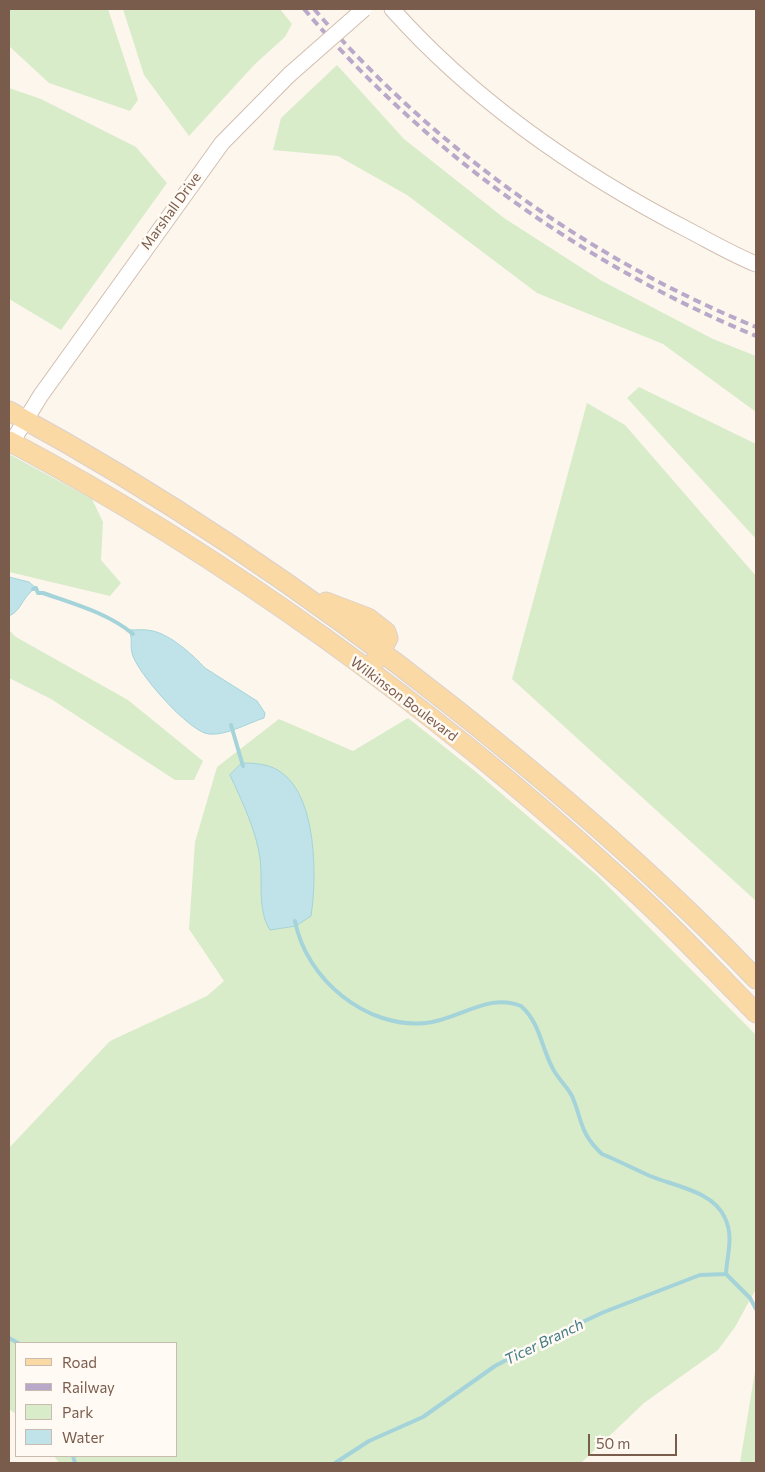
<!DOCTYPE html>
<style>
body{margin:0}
#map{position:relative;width:765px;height:1472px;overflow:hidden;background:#fdf6ec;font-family:Commissioner,sans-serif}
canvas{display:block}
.frame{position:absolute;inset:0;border:10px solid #7a5c4d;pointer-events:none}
.legend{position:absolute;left:15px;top:1342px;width:162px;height:115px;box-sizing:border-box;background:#fffaf3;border:1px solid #cabbb1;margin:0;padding:6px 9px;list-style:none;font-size:15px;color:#7a5c4d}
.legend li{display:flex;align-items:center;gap:10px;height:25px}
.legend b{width:25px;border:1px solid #cabbb1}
.scale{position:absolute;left:588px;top:1434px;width:89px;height:22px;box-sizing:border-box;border:2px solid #7a5c4d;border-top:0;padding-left:6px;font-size:15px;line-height:18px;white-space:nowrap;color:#7a5c4d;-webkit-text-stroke:4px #fffaf3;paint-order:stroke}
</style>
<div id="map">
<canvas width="765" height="1472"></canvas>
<div class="frame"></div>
<ul class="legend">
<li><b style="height:6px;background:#fbd9a5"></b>Road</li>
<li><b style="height:6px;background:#b9a8c9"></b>Railway</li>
<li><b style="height:14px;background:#d8ecc9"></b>Park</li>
<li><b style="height:14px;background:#bfe3e8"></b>Water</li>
</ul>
<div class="scale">50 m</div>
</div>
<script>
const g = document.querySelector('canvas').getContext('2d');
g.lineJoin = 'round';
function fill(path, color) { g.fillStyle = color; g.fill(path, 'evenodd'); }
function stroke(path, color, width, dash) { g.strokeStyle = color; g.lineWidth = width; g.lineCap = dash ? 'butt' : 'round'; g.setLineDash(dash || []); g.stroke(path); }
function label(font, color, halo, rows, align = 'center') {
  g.font = font + ' Commissioner,sans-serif'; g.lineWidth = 5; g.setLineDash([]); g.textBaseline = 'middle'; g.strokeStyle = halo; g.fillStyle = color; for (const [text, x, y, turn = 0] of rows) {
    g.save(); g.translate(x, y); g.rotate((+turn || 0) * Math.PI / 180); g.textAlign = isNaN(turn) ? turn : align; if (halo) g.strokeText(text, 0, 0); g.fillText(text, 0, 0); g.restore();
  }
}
fill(new Path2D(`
 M 9,9 L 108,9 L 138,100 L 130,111 L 49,83 L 9,46 Z
 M 123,9 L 280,9 L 292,24 L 285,37 L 255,64 L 189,136 L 144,75 Z
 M 337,65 L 404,139 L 504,218 L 602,281 L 713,339 L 756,356 L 756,412 L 663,344 L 537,293 L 407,195 L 338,156 L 273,150 L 281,118 Z
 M 9,88 L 41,99 L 136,147 L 167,183 L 61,330 L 9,299 Z
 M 639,387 L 756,444 L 756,539 L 627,398 Z
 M 587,403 L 625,425 L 756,576 L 756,901 L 512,679 Z
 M 9,454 L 92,499 L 103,522 L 101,560 L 121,583 L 110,596 L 9,572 Z
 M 9,630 L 16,637 L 128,700 L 203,761 L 194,780 L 175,780 L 51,699 L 9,678 Z
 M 408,718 L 476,772 L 598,876 L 756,1035 L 756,1289 L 735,1327 L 718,1350 L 644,1403 L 581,1463 L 59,1463 L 54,1456 L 176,1456 L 176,1343 L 16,1343 L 16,1414 L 9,1409 L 9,1148 L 110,1041 L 207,996 L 224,981 L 189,929 L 195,842 L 217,767 L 279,719 L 353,751 Z
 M 756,1368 L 756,1463 L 740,1463 L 755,1371 Z`), '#d8ecc9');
const water = new Path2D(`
 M 9,577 L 29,582 L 36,588 C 22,596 22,611 9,616 Z
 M 129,630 C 137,630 146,629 153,631 C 171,635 193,655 205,668 L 257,701 L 265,713 L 264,718 C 248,723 226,736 209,734 C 190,733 136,672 132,653 C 130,644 133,639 129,630 Z
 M 242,763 C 255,763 271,764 282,773 C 317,798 317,878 311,916 L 296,926 L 270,930 C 257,910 263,882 260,858 C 256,830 242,801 230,775 Z`);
fill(water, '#bfe3e8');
stroke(water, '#a5d3da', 1);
stroke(new Path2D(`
 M 33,589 L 36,588 L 38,593 L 43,593 C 74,604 108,613 133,634
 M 231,725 L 243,766
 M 295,921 C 306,979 366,1029 426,1023 C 459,1020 488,992 521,1006 C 540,1023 541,1046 552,1067 C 557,1078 567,1086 572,1096 C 583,1122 579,1132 602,1154 C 619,1161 634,1169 650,1176 C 674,1186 713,1191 725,1218 C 734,1237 727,1254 726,1274
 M 9,1338 L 18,1343
 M 73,1456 L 75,1463
 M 335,1463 L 369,1441 L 423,1417 L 495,1366 L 550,1337 L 604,1312 L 700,1275 L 726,1274 L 750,1298 L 756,1309`), '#a5d3da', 4);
const minor = new Path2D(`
 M 392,9 C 475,102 581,175 692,232 C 713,243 734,255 756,264
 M 12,442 L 41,395 L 222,143 L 289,75`);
const major = new Path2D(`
 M 9,411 C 166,496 314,597 453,707 C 560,792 662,880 756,979
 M 9,441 C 225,556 434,708 614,873 C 664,917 710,966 756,1013
 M 326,602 L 368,618 L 386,632 L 388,638 L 375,661`);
stroke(minor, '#d1beb0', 17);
stroke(major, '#dad1cd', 21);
stroke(minor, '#fff', 15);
stroke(major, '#fbd9a5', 19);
stroke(new Path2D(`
 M 304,9 C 426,152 582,264 756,336
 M 314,9 C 434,148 587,258 756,327`), '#b9a8c9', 4, [8, 5]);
const minorBridge = new Path2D(`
 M 289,75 L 364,9`);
stroke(minorBridge, '#d1beb0', 17, []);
stroke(minorBridge, '#fff', 15);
label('14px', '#7a5c4d', '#fffaf3', [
 ["Marshall Drive",171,211,-54],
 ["Wilkinson Boulevard",404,699,37]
]);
label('italic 15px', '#437c86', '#fffaf3', [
 ["Ticer Branch",544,1342,-26]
]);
</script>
